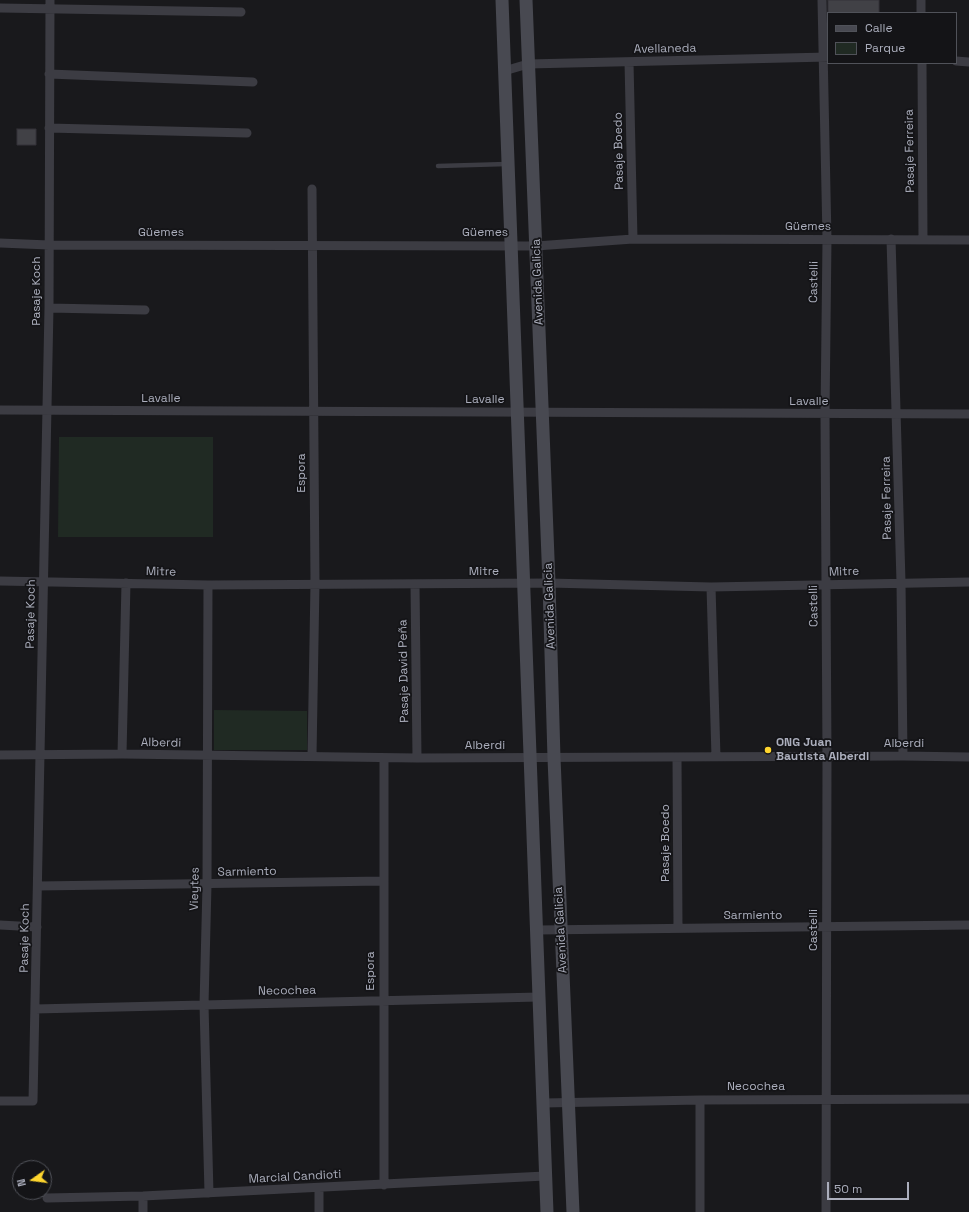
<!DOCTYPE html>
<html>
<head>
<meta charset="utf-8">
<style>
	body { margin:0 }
	#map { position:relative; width:969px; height:1212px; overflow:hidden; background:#19191c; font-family:"Space Grotesk",sans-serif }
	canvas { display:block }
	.legend { position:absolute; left:827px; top:12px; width:130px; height:52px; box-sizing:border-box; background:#141417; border:1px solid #505259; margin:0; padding:5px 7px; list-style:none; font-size:12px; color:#abaebc }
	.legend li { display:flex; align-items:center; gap:8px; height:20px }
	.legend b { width:20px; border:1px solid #505259 }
	.north { position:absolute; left:12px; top:1160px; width:40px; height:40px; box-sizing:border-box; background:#141417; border:1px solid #505259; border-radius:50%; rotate:256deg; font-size:11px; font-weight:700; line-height:16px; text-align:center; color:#abaebc }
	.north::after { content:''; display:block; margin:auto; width:14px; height:18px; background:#fed52e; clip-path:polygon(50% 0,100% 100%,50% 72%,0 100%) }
	.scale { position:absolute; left:827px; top:1182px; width:82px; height:18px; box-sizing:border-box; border:2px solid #abaebc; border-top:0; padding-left:5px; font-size:12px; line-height:14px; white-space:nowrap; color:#abaebc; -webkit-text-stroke:3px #141417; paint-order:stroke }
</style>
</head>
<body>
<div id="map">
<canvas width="969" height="1212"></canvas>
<ul class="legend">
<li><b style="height:5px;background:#484951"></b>Calle</li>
<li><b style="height:11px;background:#202a23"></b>Parque</li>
</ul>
<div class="north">N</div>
<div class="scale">50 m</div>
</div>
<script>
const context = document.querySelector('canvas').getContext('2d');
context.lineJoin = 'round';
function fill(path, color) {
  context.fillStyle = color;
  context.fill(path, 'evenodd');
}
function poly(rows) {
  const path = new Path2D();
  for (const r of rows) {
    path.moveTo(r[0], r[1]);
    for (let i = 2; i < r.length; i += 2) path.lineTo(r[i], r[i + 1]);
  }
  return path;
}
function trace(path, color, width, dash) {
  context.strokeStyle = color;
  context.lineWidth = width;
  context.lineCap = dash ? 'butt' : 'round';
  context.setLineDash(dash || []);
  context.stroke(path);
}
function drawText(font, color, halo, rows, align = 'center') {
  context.font = font + ' "Space Grotesk",sans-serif';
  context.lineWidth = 3.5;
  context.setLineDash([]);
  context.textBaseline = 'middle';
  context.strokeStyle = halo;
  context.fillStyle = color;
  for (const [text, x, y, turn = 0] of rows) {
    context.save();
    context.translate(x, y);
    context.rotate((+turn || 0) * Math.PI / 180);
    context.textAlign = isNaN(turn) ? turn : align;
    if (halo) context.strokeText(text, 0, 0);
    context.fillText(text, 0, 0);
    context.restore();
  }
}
fill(poly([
	[59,437,213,437,213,537,58,537],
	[214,710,307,711,307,750,214,750]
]), '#202a23');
const building = poly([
	[828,0,879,0,879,13,828,13,828,0],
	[17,129,36,129,36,145,17,145,17,129]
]);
fill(building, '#414146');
trace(building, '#343338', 1);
trace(poly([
	[438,166,507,164]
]), '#3c3c43', 4.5);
trace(poly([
	[822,0,827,239,825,414,827,757,826,1212],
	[921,0,921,13],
	[0,8,241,12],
	[956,61,969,62],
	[629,62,633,239],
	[922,63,923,240],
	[504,71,528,64,828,57],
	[49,74,253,82],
	[49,128,247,133],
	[312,189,315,583,312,756],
	[891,239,901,582,903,756],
	[0,243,49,245,536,246,633,239,969,240],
	[49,308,145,310],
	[0,410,969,414],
	[0,581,208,585,549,583,711,587,969,582],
	[415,584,417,758],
	[208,585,207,885,204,1005,209,1193],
	[711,587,716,757],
	[122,754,126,583],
	[0,755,122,754,417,758,903,756,969,757],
	[677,757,678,928],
	[38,886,384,881],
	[0,925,37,927],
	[537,930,969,925],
	[35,1009,539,997],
	[0,1101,33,1101,49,308,50,0],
	[544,1103,700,1100,969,1099],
	[384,1185,384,758],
	[319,1188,319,1212],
	[143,1196,143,1212],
	[47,1198,143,1196,545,1176],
	[700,1212,700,1100]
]), '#3c3c43', 9);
trace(poly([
	[502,0,547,1212],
	[526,0,549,583,554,758,573,1212]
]), '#484951', 13);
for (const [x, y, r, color] of [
	[768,750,4,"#fed52e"]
]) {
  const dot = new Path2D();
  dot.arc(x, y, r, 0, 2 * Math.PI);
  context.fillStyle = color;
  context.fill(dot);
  trace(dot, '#141417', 1.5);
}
drawText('12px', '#abaebc', '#141417', [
	["Avellaneda",665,49,-1],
	["Pasaje Boedo",619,151,-91],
	["Pasaje Ferreira",910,151,-91],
	["Güemes",808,227],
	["Güemes",161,233],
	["Güemes",485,233],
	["Avenida Galicia",538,282,-92],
	["Castelli",814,282,-89],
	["Pasaje Koch",37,291,-90],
	["Lavalle",161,399],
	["Lavalle",485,400],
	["Lavalle",809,402],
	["Espora",302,473,-90],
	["Pasaje Ferreira",887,498,-91],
	["Mitre",161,572,1],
	["Mitre",484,572],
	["Mitre",844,572,-2],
	["Avenida Galicia",550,606,-92],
	["Castelli",814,606,-91],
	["Pasaje Koch",31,614,-89],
	["Pasaje David Peña",404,671,-91],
	["Alberdi",161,743,1],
	["Alberdi",904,744],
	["Alberdi",485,746],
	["Pasaje Boedo",666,843,-90],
	["Sarmiento",247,872,-1],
	["Vieytes",195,889,-89],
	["Sarmiento",753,916],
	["Avenida Galicia",561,930,-93],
	["Castelli",814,930,-90],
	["Pasaje Koch",25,938,-89],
	["Espora",371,971,-90],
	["Necochea",287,991,-1],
	["Necochea",756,1087],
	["Marcial Candioti",295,1177,-3]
]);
drawText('bold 12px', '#abaebc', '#141417', [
	["ONG Juan",776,743],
	["Bautista Alberdi",776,757]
], 'left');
</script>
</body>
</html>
